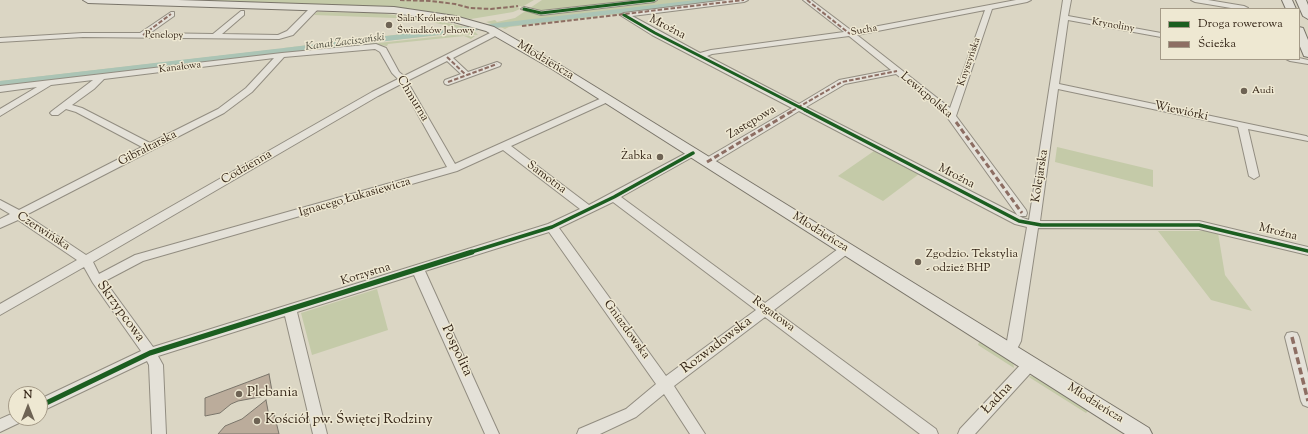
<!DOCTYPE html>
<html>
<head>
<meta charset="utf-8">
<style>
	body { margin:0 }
	#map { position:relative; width:1308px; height:434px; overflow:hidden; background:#dbd6c4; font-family:"Sorts Mill Goudy",serif }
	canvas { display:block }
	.legend { position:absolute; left:1160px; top:8px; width:140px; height:52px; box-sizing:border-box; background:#eee8d2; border:1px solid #a49a87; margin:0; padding:5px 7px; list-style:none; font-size:12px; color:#342517 }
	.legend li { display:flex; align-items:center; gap:8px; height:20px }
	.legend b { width:20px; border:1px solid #a49a87 }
	.north { position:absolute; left:8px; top:386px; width:40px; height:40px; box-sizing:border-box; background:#eee8d2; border:1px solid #a49a87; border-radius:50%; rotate:0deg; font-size:11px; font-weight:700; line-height:16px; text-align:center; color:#342517 }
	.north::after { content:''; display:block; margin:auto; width:14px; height:18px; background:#6e6354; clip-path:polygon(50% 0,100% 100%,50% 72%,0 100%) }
</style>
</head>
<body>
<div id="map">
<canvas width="1308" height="434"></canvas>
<ul class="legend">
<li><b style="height:5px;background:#1b5e20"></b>Droga rowerowa</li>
<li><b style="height:5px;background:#8d6e63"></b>Ścieżka</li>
</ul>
<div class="north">N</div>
</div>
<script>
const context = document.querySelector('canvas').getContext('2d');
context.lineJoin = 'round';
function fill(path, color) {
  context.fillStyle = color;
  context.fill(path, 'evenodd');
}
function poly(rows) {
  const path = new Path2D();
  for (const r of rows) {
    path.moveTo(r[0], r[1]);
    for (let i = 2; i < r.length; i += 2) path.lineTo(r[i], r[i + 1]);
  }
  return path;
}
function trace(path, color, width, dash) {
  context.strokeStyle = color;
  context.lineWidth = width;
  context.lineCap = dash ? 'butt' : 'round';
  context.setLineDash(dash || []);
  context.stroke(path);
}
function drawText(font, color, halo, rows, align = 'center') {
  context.font = font + ' "Sorts Mill Goudy",serif';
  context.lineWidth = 3;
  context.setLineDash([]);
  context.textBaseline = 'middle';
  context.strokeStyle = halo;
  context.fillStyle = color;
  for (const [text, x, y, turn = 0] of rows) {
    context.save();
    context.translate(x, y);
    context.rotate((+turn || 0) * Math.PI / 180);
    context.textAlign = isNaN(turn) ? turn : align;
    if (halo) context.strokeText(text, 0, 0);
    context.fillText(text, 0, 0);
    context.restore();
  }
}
fill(poly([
	[141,0,534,0,522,7,520,6,518,7,520,9,513,12,471,19,415,10],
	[542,0,709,0,494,25,486,22,495,20,497,22,515,18],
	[629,10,631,13,598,16,598,17,509,27,505,29,496,25],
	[317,12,377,13,431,19,465,27,474,31,478,35,452,34,357,44,357,39,458,28,427,21,394,18,314,15],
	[452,35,475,36,471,39,464,36,388,44,387,46,369,44],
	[347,40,347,45,345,46,283,52,284,48],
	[278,49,277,53,262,56,0,87,0,81],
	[1057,147,1153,170,1153,187,1055,162],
	[874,151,919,174,883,201,838,176],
	[1158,231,1208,231,1218,233,1225,275,1252,311,1211,300],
	[377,289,388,330,312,355,301,313],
	[980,340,1013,361,1014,368,978,345],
	[1030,376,1038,377,1088,409,1088,411,1086,413,1032,379,1029,377]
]), '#c4caa8');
fill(poly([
	[696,0,718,0,714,2,0,87,0,81,696,0]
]), '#abc4b5');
const building = poly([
	[269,374,272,391,265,393,265,396,238,401,231,404,220,413,205,416,205,398,269,374],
	[266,400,269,416,274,413,279,434,218,434,225,426,242,419,266,400]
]);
fill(building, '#bbac9b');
trace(building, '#7a756a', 1);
const pedestrian = poly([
	[640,0,657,0,654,2,541,15,521,9,524,7,541,11,640,0]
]);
const minor = poly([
	[727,0,748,0,744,2,632,16,700,53,711,50,844,32,803,0,811,0,852,31,1016,0,1031,0,1027,2,992,9,956,116,1026,210,1027,213,1026,216,1018,216,942,110,896,74,845,84,806,107,1023,218,1029,220,1063,0,1071,0,1068,16,1161,33,1161,37,1068,20,1059,84,1306,136,1308,137,1308,141,1248,129,1259,176,1254,179,1249,176,1238,127,1058,89,1040,221,1199,221,1308,247,1308,255,1199,229,1038,228,1021,341,1014,355,1009,356,1004,355,1002,351,1007,341,1027,227,1015,224,799,111,711,164,703,164,702,162,703,160,792,108,652,35,620,15,624,13,727,0],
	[985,10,950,108,857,35,985,10],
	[849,36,891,70,839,80,799,104,707,56,712,54,849,36],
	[1191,0,1208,0,1244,6,1248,8,1237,9,1195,2,1191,0],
	[313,5,319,5,320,7,293,35,279,39,83,37,0,42,0,38,83,33,140,33,171,12,174,12,174,16,150,33,213,34,241,11,244,11,244,15,222,34,278,35,287,31,313,5],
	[494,31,497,31,501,33,453,58,468,72,497,62,501,64,500,66,448,85,445,84,444,82,445,80,461,74,447,61,407,81,455,164,604,97,610,97,611,99,610,101,511,146,589,205,690,151,696,151,698,153,696,155,621,197,765,303,842,246,850,246,852,249,850,252,774,310,936,429,938,434,920,434,765,317,674,386,705,434,690,434,664,394,636,417,600,434,577,434,579,429,626,409,656,384,549,232,425,271,499,434,485,434,414,275,297,312,327,434,313,434,285,316,158,356,163,365,166,434,152,434,149,365,147,361,40,412,40,399,141,351,93,283,84,267,0,315,0,304,77,260,18,220,0,228,0,219,10,214,0,208,0,200,19,210,142,147,76,112,66,109,58,115,52,115,50,113,52,111,93,80,51,85,0,116,0,109,37,87,0,92,0,86,282,53,376,44,386,48,399,72,404,76,494,31],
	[375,49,380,52,392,73,398,79,372,92,86,255,26,215,224,113,252,92,284,57,375,49],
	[274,58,246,88,218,109,150,143,82,108,72,105,94,89,104,79,274,58],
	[401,84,447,167,135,255,99,274,93,262,378,96,401,84],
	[503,150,580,209,548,224,153,347,105,281,143,261,457,171,503,150],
	[613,202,756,310,666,376,559,228,613,202],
	[1299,58,1308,60,1308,64,1290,61,1286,59,1299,58],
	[1292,332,1297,333,1299,337,1308,373,1308,407,1303,405,1301,401,1285,337,1287,333,1292,332],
	[1030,358,1035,360,1037,364,1035,368,975,434,958,434,960,429,1025,360,1030,358],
	[16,412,16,418,23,418,21,422,0,432,0,419,16,412]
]);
const secondary = poly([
	[83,0,178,0,394,7,455,16,494,27,560,65,1149,428,1152,434,1125,434,552,69,486,31,454,22,394,13,88,3,83,0],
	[1282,0,1292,0,1296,9,1286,9,1282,0],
	[1296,0,1306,0,1308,5,1308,19,1303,16,1296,0],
	[1299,27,1303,28,1308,40,1308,57,1304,56,1299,44,1299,27]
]);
trace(pedestrian, '#928d81', 2);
trace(minor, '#928d81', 2);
trace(secondary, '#7a756a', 2);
fill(pedestrian, '#e4e1d8');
fill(minor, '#e4e1d8');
fill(secondary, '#e4e1d8');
trace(poly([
	[400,0,430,1,455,4,470,8,491,9,518,6],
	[807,0,850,34],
	[522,26,744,0],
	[143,35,171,14],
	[447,57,466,75],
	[448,82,497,64],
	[792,111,842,82,897,71]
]), '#8d6e63', 2, [4.5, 2]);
trace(poly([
	[956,122,1022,213],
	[707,162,794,110]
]), '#8d6e63', 3, [5.5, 3]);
trace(poly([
	[1292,337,1308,401]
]), '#8d6e63', 3.5, [7, 3.5]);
trace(poly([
	[524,9,541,13,654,0],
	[624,15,655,33,807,111]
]), '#1b5e20', 3);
trace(poly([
	[805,110,1019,221,1041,225,1199,225,1308,251],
	[468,253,552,227,614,197,693,153]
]), '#1b5e20', 3.5);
trace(poly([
	[40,406,150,353,472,252]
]), '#1b5e20', 5);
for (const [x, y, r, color] of [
	[389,25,4,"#6e6354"],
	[1244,91,4,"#6e6354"],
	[660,157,4,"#6e6354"],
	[918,262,4,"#6e6354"],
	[239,394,4,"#6e6354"],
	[257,421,4,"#6e6354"]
]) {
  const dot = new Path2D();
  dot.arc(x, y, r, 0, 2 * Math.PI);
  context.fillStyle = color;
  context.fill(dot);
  trace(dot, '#eee8d2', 1.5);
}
drawText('10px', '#342517', '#eee8d2', [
	["Sala Królestwa",397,19],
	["Świadków Jehowy",397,31],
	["Audi",1252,91]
], 'left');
drawText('10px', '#342517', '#eee8d2', [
	["Krynoliny",1113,26,10],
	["Sucha",864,31,-10],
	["Penelopy",164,36,1],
	["Knyszyńska",970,62,-71],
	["Kanałowa",180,68,-7]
]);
drawText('italic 11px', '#4c4b3d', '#eee8d2', [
	["Kanał Zaciszański",345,43,-7]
]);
drawText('12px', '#342517', '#eee8d2', [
	["Mroźna",667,28,27],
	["Młodzieńcza",545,61,31],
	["Lewicpolska",926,96,40],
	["Chmurna",412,99,59],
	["Wiewiórki",1181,112,12],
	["Zastępowa",752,123,-31],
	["Gibraltarska",148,149,-27],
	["Codzienna",247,168,-30],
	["Kolejarska",1041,176,-81],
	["Mroźna",956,177,27],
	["Samotna",546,178,37],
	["Ignacego Łukasiewicza",355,198,-16],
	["Czerwińska",43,232,33],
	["Młodzieńcza",820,233,32],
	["Mroźna",1278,233,14],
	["Korzystna",366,275,-17],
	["Regatowa",773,315,37],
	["Gniazdowska",626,330,54],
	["Młodzieńcza",1095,404,32]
]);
drawText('12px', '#342517', '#eee8d2', [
	["Żabka",652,157],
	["Zgodzio. Tekstylia",926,255,"left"],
	["- odzież BHP",926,269,"left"]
], 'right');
drawText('14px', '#342517', '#eee8d2', [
	["Skrzypcowa",120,312,54],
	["Rozwadowska",717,346,-37],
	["Pospolita",456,351,65],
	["Ładna",998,399,-47]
]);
drawText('14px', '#342517', '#eee8d2', [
	["Plebania",247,394],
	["Kościół pw. Świętej Rodziny",265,421]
], 'left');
</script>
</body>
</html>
